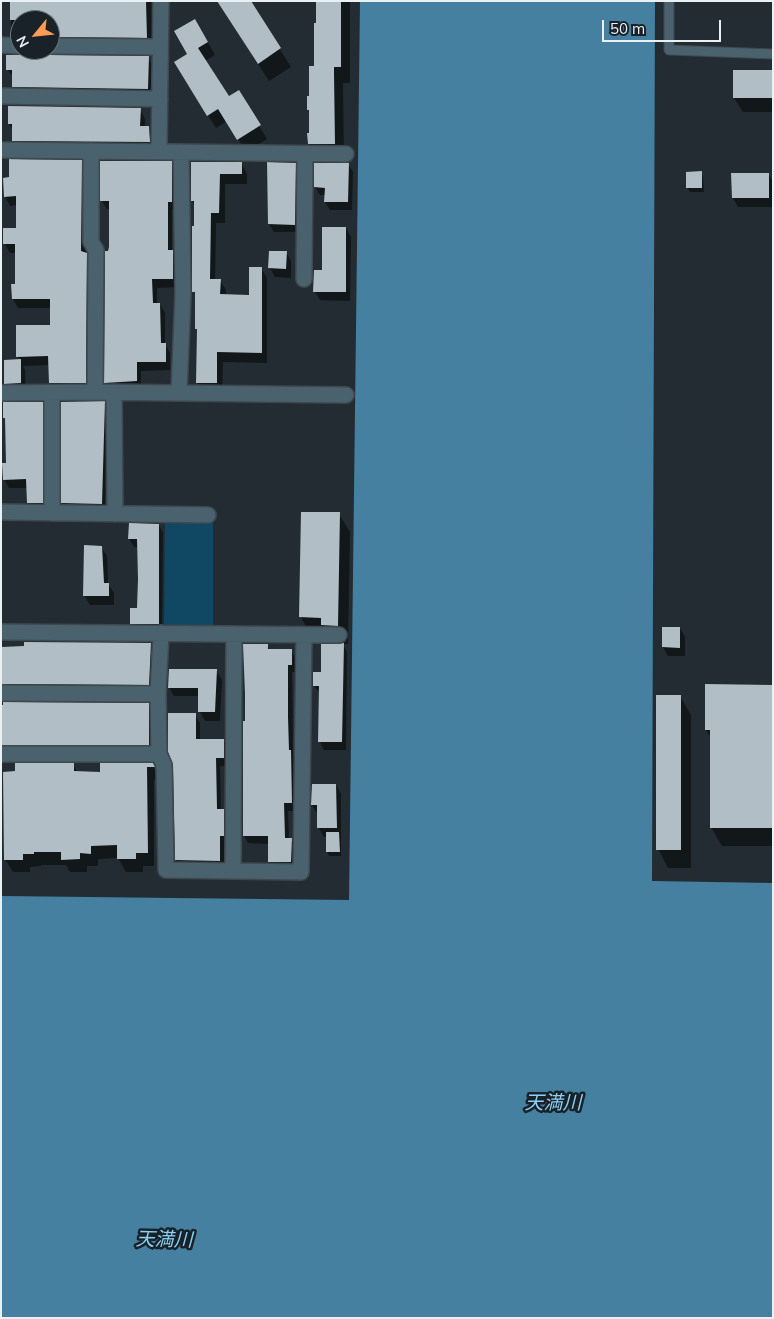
<!DOCTYPE html>
<html>
<head>
<meta charset="utf-8">
<style>
	body { margin:0 }
	#map { position:relative; width:774px; height:1319px; overflow:hidden; background:#222c32; font-family:Mulish,sans-serif }
	canvas { display:block }
	.frame { position:absolute; inset:0; border:2px solid #eaf1f5; pointer-events:none }
	.north { position:absolute; left:10px; top:10px; width:50px; height:50px; box-sizing:border-box; background:#182228; border:1px solid #6c757a; border-radius:50%; rotate:242deg; font-size:14px; font-weight:700; line-height:20px; text-align:center; color:#eaf1f5 }
	.north::after { content:''; display:block; margin:auto; width:18px; height:22px; background:#fd9c56; clip-path:polygon(50% 0,100% 100%,50% 72%,0 100%) }
	.scale { position:absolute; left:602px; top:20px; width:119px; height:22px; box-sizing:border-box; border:2px solid #eaf1f5; border-top:0; padding-left:6px; font-size:15px; line-height:18px; white-space:nowrap; color:#eaf1f5; -webkit-text-stroke:4px #182228; paint-order:stroke }
</style>
</head>
<body>
<div id="map">
<canvas width="774" height="1319"></canvas>
<div class="frame"></div>
<div class="north">N</div>
<div class="scale">50 m</div>
</div>
<script>
const context = document.querySelector('canvas').getContext('2d');
context.lineJoin = 'round';
function fill(path, color) {
  context.fillStyle = color;
  context.fill(path, 'evenodd');
}
function poly(rows) {
  const path = new Path2D();
  for (const r of rows) {
    path.moveTo(r[0], r[1]);
    for (let i = 2; i < r.length; i += 2) path.lineTo(r[i], r[i + 1]);
  }
  return path;
}
function trace(path, color, width, dash) {
  context.strokeStyle = color;
  context.lineWidth = width;
  context.lineCap = dash ? 'butt' : 'round';
  context.setLineDash(dash || []);
  context.stroke(path);
}
function drawText(font, color, halo, rows, align = 'center') {
  context.font = font + ' Mulish,"Noto Sans JP",sans-serif';
  context.lineWidth = 5;
  context.setLineDash([]);
  context.textBaseline = 'middle';
  context.strokeStyle = halo;
  context.fillStyle = color;
  for (const [text, x, y, turn = 0] of rows) {
    context.save();
    context.translate(x, y);
    context.rotate((+turn || 0) * Math.PI / 180);
    context.textAlign = isNaN(turn) ? turn : align;
    if (halo) context.strokeText(text, 0, 0);
    context.fillText(text, 0, 0);
    context.restore();
  }
}
fill(poly([
	[165,519,213,520,213,629,164,628]
]), '#104863');
fill(poly([
	[360,1,655,1,652,881,773,883,773,1318,1,1318,1,896,349,900]
]), '#4580a0');
fill(poly([
	[11,1,151,1,152,47,50,47,50,20,20,20,20,46,17,45,11,36],
	[217,1,249,1,291,67,269,81],
	[316,1,350,1,350,83,343,83,344,161,319,161,309,144,310,112,308,109,316,60],
	[195,20,215,55,205,61,228,98,239,92,267,139,246,152,227,121,216,128,183,75],
	[30,50,49,50,46,55,50,57,148,58,153,67,152,98,19,96,14,86,14,79,8,70],
	[773,71,773,112,743,112,734,98],
	[140,109,145,119,145,127,149,127,154,137,154,151,19,150,13,140,13,130,9,124],
	[81,162,86,171,86,254,91,263,90,392,55,392,50,383,49,365,23,366,25,370,26,392,11,393,6,383,20,360,17,356,51,326,51,308,18,308,13,299,17,286,16,253,10,253,5,244,17,229,17,205,10,206,5,196],
	[171,163,176,171,177,210,172,210,172,251,177,260,178,287,157,288,157,304,160,304,165,313,165,344,170,353,170,370,141,371,141,389,111,391,106,382,110,209,107,209,102,201],
	[192,163,241,163,247,174,247,184,225,184,225,223,216,223,215,280,220,280,226,290,226,295,250,296,261,268,267,278,267,363,223,362,222,393,203,393,197,382,197,297,194,292,196,206,192,201],
	[295,164,299,172,299,232,274,232,269,224],
	[348,164,353,172,352,210,330,210,325,202,326,195,320,195,315,187],
	[701,173,703,177,704,192,690,192,687,187],
	[768,174,773,182,773,207,738,207,733,198,733,175],
	[346,228,351,237,350,301,320,300,315,292],
	[270,252,286,252,291,261,291,278,275,277,270,268],
	[42,403,47,412,47,511,33,511,28,503,28,488,9,488,4,479,7,464,6,421,5,417],
	[104,403,107,409,105,510,66,509,63,503],
	[339,514,350,532,348,644,343,644,347,652,346,750,324,750,320,742,320,693,314,686,322,674,333,645,328,636,311,636,301,617],
	[159,525,163,533,162,632,136,631,131,623,138,610,138,547,134,547,129,539],
	[101,547,107,556,108,584,114,593,114,605,90,605,84,595],
	[680,628,685,637,685,656,668,656,663,647],
	[150,644,153,648,151,688,6,688,4,683],
	[267,645,270,650,291,650,295,658,296,672,292,672,293,754,295,759,296,811,288,811,289,839,291,839,295,847,294,870,273,870,269,862,269,844,248,843,244,835,246,722],
	[216,671,222,680,220,721,205,721,200,712,199,696,174,696,169,687],
	[773,686,773,846,722,846,711,827,711,738,706,730],
	[680,696,691,715,691,868,668,868,658,849],
	[148,705,156,717,156,757,9,757,1,744],
	[195,715,200,723,200,740,223,740,228,748,228,766,220,766,221,810,223,810,228,819,228,844,225,844,225,869,181,868,176,860],
	[73,765,78,773,101,773,152,765,161,780,154,780,154,866,143,866,143,872,126,872,118,858,98,859,98,866,87,866,87,872,70,872,66,865,41,865,41,866,30,867,30,872,13,872,5,859],
	[336,785,341,794,341,856,329,856,327,851,327,837,324,837,318,827,318,815,312,805]
]), '#0007');
fill(poly([
	[10,1,146,1,147,38,50,37,50,20,10,20],
	[217,1,251,1,281,48,258,64],
	[316,1,341,1,341,67,334,67,334,74,335,144,308,144,307,133,309,133,309,110,307,110,307,96,309,96,309,66,314,66,314,23,316,23],
	[195,19,208,42,198,48,229,96,239,90,261,125,237,140,218,109,207,116,174,62,187,54,174,31],
	[28,51,43,51,50,55,149,56,148,89,12,87,12,70,6,70,6,55,20,55],
	[733,70,773,70,773,98,733,98],
	[8,106,141,108,140,126,149,126,150,142,12,141,12,124,8,124],
	[9,159,82,160,81,251,87,253,86,383,49,383,48,356,16,357,16,325,50,325,50,299,12,299,11,284,15,284,15,244,3,244,3,228,16,228,16,196,4,197,3,178,9,177],
	[100,161,172,161,172,202,168,202,168,250,173,250,173,279,152,279,153,303,160,303,161,343,166,343,166,362,137,362,137,381,104,383,105,251,108,251,109,247,109,201,100,201],
	[191,162,242,162,242,174,220,174,219,213,211,213,210,279,221,279,220,294,249,295,249,267,262,267,262,353,217,352,217,383,196,383,197,329,195,329,195,292,192,292,192,226,194,226,194,201,191,201],
	[267,162,296,163,295,225,268,224],
	[314,163,349,163,348,202,324,202,325,188,314,187],
	[702,171,702,188,686,188,686,172],
	[731,173,769,173,769,198,732,198],
	[322,227,346,227,346,292,313,292,314,270,322,270],
	[269,251,287,251,286,269,268,268],
	[21,359,21,383,4,384,4,360],
	[105,401,102,504,61,503,61,402],
	[3,402,43,402,43,503,27,503,26,479,3,480,2,463,6,463,5,418,3,418],
	[301,512,340,512,338,626,321,625,321,618,299,617],
	[129,523,159,524,159,624,130,624,130,608,137,608,138,579,137,539,128,539],
	[84,545,102,546,104,583,109,583,109,596,83,596],
	[662,627,680,627,680,648,662,647],
	[24,642,151,643,149,685,2,684,2,647,24,646],
	[344,643,342,742,318,742,319,686,313,686,313,672,321,672,321,644],
	[243,644,268,644,268,649,292,649,292,665,288,665,288,717,289,750,291,750,292,803,284,803,285,838,292,838,291,862,268,862,268,836,243,836,243,721,245,721,245,694],
	[169,669,217,669,215,712,198,712,198,688,168,688],
	[705,684,773,685,773,828,710,828,710,730,705,730],
	[656,695,681,695,681,850,656,850],
	[3,702,149,703,149,745,1,745,1,705,3,705],
	[168,713,196,713,196,739,224,739,224,758,216,758,217,809,224,809,224,836,220,836,220,861,175,860,173,765,168,752],
	[15,763,74,763,74,771,100,772,100,763,153,763,155,767,147,767,148,853,136,853,136,859,117,859,117,845,91,846,91,854,80,853,80,859,61,860,61,852,34,852,34,854,23,854,23,860,4,860,3,772,15,771],
	[312,784,336,784,337,828,317,828,317,805,311,805],
	[326,832,339,832,340,852,326,852]
]), '#b1bec6');
const lane = poly([
	[669,1,669,50,773,54]
]);
const street = poly([
	[1,45,20,46],
	[50,46,160,47],
	[1,96,160,99],
	[1,150,346,154],
	[91,151,91,242,96,250,95,392],
	[159,152,161,1],
	[304,279,305,154],
	[114,392,115,514],
	[179,392,183,294,181,152],
	[1,393,95,392,346,395],
	[1,512,208,515],
	[52,513,52,393],
	[1,632,339,635],
	[1,693,158,694],
	[1,754,159,754,158,694,161,633],
	[159,754,164,765,166,870,301,872,304,635],
	[233,871,234,634]
]);
trace(lane, '#3e484d', 11);
trace(street, '#3e484d', 18);
trace(lane, '#4a616e', 9);
trace(street, '#4a616e', 15);
drawText('italic 19px', '#8bcff5', '#182228', [
	["天満川",553,1103],
	["天満川",164,1240,1]
]);
</script>
</body>
</html>
